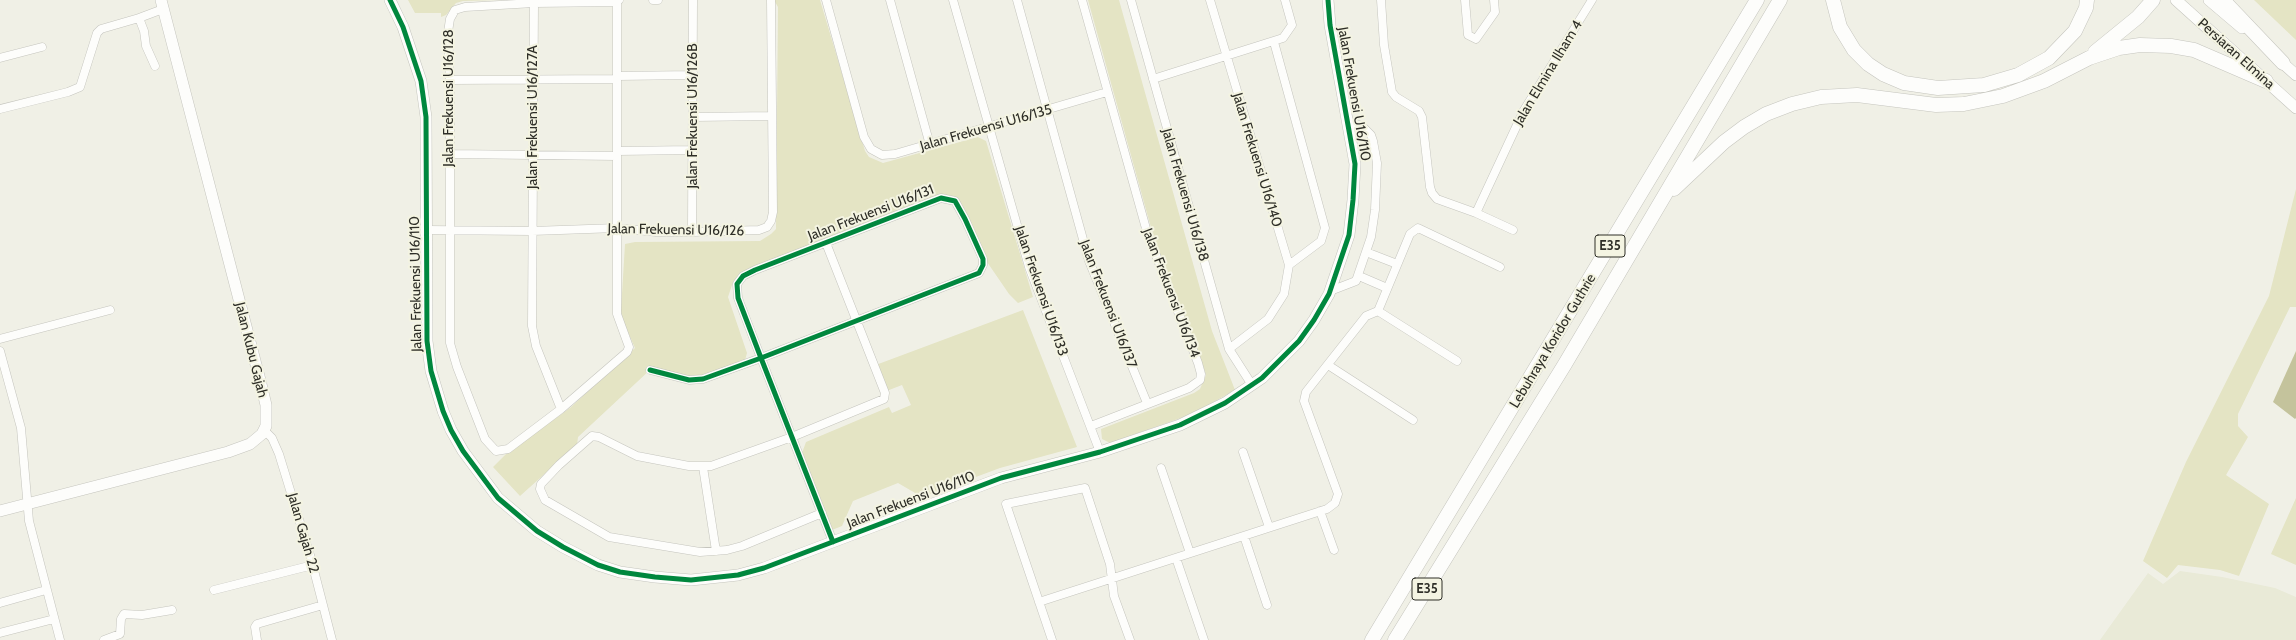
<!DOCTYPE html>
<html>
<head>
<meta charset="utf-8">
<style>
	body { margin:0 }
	canvas { display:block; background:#f0f0e6 }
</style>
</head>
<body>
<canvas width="2296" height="640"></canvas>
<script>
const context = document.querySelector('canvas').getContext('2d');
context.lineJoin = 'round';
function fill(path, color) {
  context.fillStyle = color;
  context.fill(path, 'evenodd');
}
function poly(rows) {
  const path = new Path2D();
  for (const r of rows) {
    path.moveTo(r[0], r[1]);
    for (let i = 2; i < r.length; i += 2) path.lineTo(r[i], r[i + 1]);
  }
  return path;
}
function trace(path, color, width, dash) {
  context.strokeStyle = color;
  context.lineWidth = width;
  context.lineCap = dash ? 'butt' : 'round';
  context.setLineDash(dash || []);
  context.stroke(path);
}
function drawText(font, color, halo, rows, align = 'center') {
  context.font = font + ' Cabin,sans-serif';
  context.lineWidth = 4;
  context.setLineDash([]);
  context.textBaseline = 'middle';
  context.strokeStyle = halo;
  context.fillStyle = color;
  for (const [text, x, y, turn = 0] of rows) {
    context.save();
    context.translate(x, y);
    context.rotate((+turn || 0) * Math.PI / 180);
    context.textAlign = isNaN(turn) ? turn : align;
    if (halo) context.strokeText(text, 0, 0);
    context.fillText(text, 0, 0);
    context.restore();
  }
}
fill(poly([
	[2180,571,2222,577,2275,588,2296,597,2296,640,2100,640,2148,573,2163,584]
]), '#e9ead7');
fill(poly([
	[408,0,497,0,463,1,456,3,446,15,441,17,441,13,415,13],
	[774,0,820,0,865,151,869,157,883,163,978,137,986,141,1033,297,1018,303,1009,294,985,259,962,207,943,198,740,276,733,282,728,297,747,353,744,364,704,380,651,369,578,437,577,445,520,496,493,467,508,452,570,408,635,348,622,319,621,311,625,244,635,242,760,241,771,234,776,229,778,7],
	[1088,0,1119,0,1212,331,1235,390,1192,414,1110,443,1102,439,1101,429,1194,393,1200,389,1206,375,1192,334,1155,242],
	[2254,0,2296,0,2296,40],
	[2296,189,2296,307,2290,307,2238,414,2238,426,2248,437,2226,475,2269,504,2239,576,2220,570,2178,565,2167,578,2143,561,2186,462,2269,296],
	[1023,310,1077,447,1000,468,922,497,898,483,853,501,842,526,832,530,802,453,806,442,889,407,892,413,911,405,902,385,884,392,873,366],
	[2296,498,2296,565,2271,554]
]), '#e4e4c4');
fill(poly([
	[2296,351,2296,418,2295,419,2273,402]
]), '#c4c39c');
const street = poly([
	[653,0,658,0],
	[826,0,864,137,871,149,882,155,895,154,1107,92],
	[890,0,930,145],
	[953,0,1029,267,1100,452],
	[1017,0,1089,261,1147,403],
	[1082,0,1147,232,1198,363,1201,374,1200,380,1189,388,1091,426],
	[1131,0,1229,349,1252,385],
	[1210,0,1289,265],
	[1381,0,1384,45,1392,92,1396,97,1419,111,1422,117,1430,187,1432,193,1437,199,1476,213,1513,230],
	[1465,0,1468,35,1476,39,1495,12,1494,0],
	[534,3,532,326,536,346,561,409,508,449,496,451,485,439,457,367,450,343,450,80,448,32,450,19,455,10,465,7,534,3,617,2],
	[0,58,42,47],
	[155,66,146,46,144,31,139,18,163,9],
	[617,76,694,75],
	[1153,79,1283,38,1292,25,1285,0],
	[450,80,617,79],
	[0,109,68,92,80,87,97,33,101,29,139,18],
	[693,117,772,116],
	[617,151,693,150],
	[450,154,617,156],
	[1476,213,1524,110,1592,0],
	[427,230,532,231,617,228,656,232,692,232,759,230,767,227,771,221,773,212,771,0],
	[692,232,693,0],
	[1366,252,1397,264],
	[1359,276,1387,288],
	[1330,291,1356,281,1371,237,1375,210,1377,163,1373,141,1371,135,1362,126,1347,121],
	[1378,311,1457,361],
	[0,339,110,310],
	[1229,349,1268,319,1284,294,1289,265,1321,241,1325,228,1274,42],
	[0,351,21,428,29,521,60,640],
	[1328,365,1413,420],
	[650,370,689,380,703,379,761,358,979,273,983,265,983,259,965,219,955,201,941,198,755,270,743,276,737,284,738,298,761,358,833,542],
	[561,409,627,352,629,347,617,314,617,2,619,0],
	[264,430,272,438,279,454,310,555,332,640],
	[1243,452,1269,527],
	[703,467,716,551],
	[1161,468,1190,553],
	[1320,511,1334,550],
	[822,513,742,546,727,550,700,552,609,537,545,500,540,489,541,484,559,465,592,436,599,437,637,456,689,466,711,466,792,437,884,399,885,393,826,243],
	[1244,536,1267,605],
	[1176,558,1204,640],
	[214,590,313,565],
	[1039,602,1327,509,1335,503,1338,494,1304,401,1306,392,1366,316,1378,311,1410,234,1418,228,1500,267],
	[0,603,46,590],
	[0,633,54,619],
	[104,640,120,634,121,619,124,614,142,615,172,610],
	[257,640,255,627,257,624,323,605],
	[1052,640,1006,504,1085,488,1110,564,1114,596,1130,640]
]);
const secondary = poly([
	[390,0,403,27,421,81,426,117,427,341,431,371,443,411,451,430,463,451,498,498,537,531,563,547,598,565,620,572,655,577,691,580,738,575,764,568,1001,478,1100,452,1180,425,1225,403,1262,378,1299,341,1314,320,1329,294,1349,235,1353,200,1355,164,1330,25,1328,0],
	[2176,0,2296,108],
	[2209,0,2242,28],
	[2277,58,2296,75],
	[0,511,228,452,250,444,262,434,266,426,266,405,260,380,161,0]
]);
const highway = poly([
	[1833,0,1840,27,1854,50,1868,64,1883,74,1904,83,1938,88,1984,85,2018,75,2049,58,2075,31,2086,8,2087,0],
	[2223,0,2283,63],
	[2095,52,2138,17,2153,0],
	[1674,189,1724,142,1744,127,1766,114,1792,104,1821,97,1857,95,1936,105,1964,104,2003,96,2044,81,2089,58,2119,48,2140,45,2171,46,2194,50,2266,81],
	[1372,640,1757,0],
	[1395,640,1565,364,1780,0]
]);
trace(street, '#c5c5be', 9);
trace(secondary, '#c5c5be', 12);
trace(highway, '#c5c5be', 15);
trace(street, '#fdfdfb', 8);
trace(secondary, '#fdfdfb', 11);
trace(highway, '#fdfdfb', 14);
trace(poly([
	[390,0,403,27,421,81,426,117,427,341,431,371,443,411,451,430,463,451,498,498,537,531,563,547,598,565,620,572,655,577,691,580,738,575,764,568,1001,478,1100,452,1180,425,1225,403,1262,378,1299,341,1314,320,1329,294,1349,235,1353,200,1355,164,1330,25,1328,0],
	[650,370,689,380,703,379,761,358,979,273,983,265,983,259,965,219,955,201,941,198,755,270,743,276,737,284,738,298,761,358,833,542]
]), '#00873e', 5);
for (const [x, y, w] of [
	[1610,246,30],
	[1427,589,30]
]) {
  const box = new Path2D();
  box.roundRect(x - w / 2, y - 11, w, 22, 3);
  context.fillStyle = '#f4f4e2';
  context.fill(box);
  trace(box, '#2e2e27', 1);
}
drawText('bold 13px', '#2e2e27', null, [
	["E35",1610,246],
	["E35",1427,589]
]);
drawText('14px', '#2e2e27', '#f4f4e2', [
	["Persiaran Elmina",2236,54,42],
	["Jalan Elmina Ilham 4",1548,73,-59],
	["Jalan Frekuensi U16/110",1354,94,80],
	["Jalan Frekuensi U16/128",449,98,-90],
	["Jalan Frekuensi U16/126B",693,116,-90],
	["Jalan Frekuensi U16/127A",533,117,-90],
	["Jalan Frekuensi U16/135",986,128,-16],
	["Jalan Frekuensi U16/140",1257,160,73],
	["Jalan Frekuensi U16/138",1185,195,74],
	["Jalan Frekuensi U16/131",871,213,-21],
	["Jalan Frekuensi U16/126",676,230,1],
	["Jalan Frekuensi U16/110",416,284,-91],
	["Jalan Frekuensi U16/133",1041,291,71],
	["Jalan Frekuensi U16/134",1171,293,69],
	["Jalan Frekuensi U16/137",1108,304,69],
	["Lebuhraya Koridor Guthrie",1553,341,-59],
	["Jalan Kubu Gajah",251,350,76],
	["Jalan Frekuensi U16/110",911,500,-21],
	["Jalan Gajah 22",303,533,74]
]);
</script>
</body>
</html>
